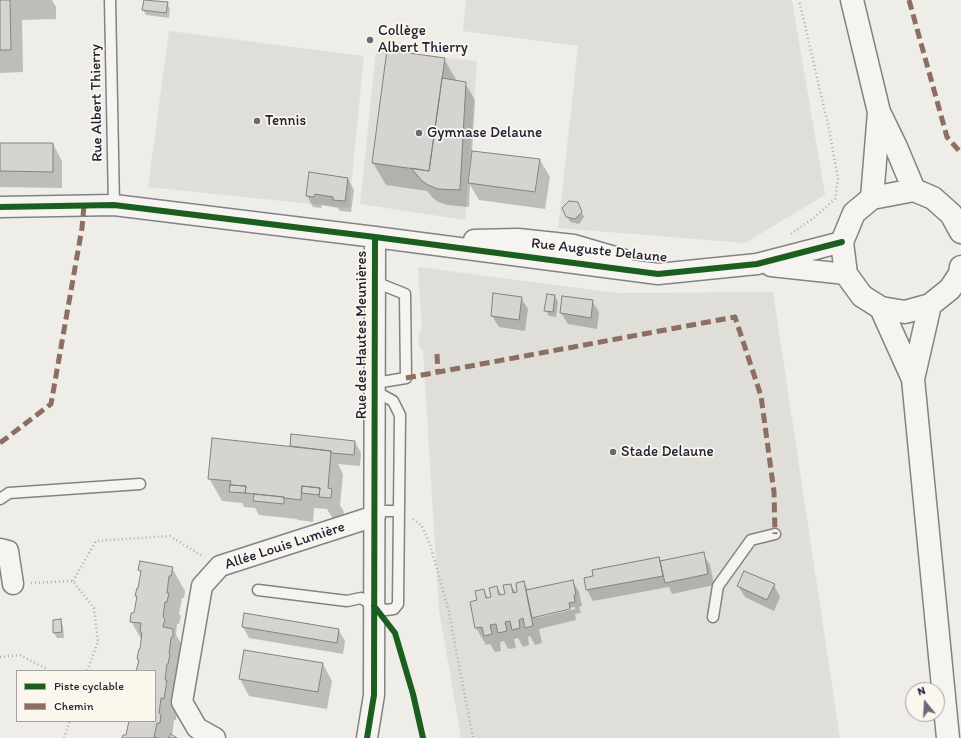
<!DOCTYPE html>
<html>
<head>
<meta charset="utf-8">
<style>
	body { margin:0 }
	#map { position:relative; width:961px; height:738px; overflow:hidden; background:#efede8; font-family:Itim,sans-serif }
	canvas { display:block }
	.legend { position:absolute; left:16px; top:670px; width:140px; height:52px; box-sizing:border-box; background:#fbf7ec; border:1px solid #a4a2a5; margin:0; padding:5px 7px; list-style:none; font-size:12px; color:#22223b }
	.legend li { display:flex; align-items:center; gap:8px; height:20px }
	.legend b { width:20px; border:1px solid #a4a2a5 }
	.north { position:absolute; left:905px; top:682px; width:40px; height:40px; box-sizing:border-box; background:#fbf7ec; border:1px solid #a4a2a5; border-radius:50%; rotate:342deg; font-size:11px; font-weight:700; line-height:16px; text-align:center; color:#22223b }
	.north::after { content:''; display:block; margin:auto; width:14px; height:18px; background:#6a6978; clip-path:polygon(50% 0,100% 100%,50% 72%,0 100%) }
</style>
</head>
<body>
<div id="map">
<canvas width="961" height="738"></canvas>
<ul class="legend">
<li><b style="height:5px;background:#1b5e20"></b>Piste cyclable</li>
<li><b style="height:5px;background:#8d6e63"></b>Chemin</li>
</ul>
<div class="north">N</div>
</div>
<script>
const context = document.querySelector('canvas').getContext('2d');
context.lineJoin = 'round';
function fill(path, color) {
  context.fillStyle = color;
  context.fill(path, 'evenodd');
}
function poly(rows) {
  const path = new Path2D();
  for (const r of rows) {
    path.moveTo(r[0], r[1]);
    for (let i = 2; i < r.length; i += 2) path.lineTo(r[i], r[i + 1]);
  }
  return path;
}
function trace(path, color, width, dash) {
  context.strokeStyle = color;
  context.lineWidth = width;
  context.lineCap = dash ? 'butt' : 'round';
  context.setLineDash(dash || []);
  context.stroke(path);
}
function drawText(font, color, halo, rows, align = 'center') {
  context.font = font + ' Itim,sans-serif';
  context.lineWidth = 3.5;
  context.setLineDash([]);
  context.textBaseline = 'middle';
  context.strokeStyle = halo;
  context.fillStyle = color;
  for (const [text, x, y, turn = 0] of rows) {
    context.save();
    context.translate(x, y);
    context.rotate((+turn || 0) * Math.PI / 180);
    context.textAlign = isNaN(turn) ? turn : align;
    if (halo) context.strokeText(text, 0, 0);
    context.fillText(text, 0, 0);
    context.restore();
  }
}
fill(poly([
	[466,0,792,0,825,195,745,243,558,228,578,46,463,31],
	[169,31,364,56,349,208,148,187],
	[376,51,477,61,465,220,360,204],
	[418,267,617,293,773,292,840,738,461,738,439,610,423,351,419,347,418,336,422,329]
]), '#e0ded9');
fill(poly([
	[0,0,52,0,56,7,56,19,22,20,23,72,0,73],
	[167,3,170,9,169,18,146,15,143,10],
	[388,51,444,59,457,81,465,83,475,100,472,152,540,160,550,177,545,209,479,200,470,185,469,207,448,205,438,202,433,198,427,191,386,185,373,163],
	[0,144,53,144,62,161,62,188,0,187],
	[348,179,354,190,351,212,340,211,338,208,322,205,321,208,313,207,307,196],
	[577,203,584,217,579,224,570,222,567,216],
	[555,296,558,302,556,317,549,316,546,311],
	[521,298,528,309,525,331,499,327,492,316],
	[592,301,599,312,597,329,568,324,561,313],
	[292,435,355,442,361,453,360,466,338,464,343,474,340,505,344,512,343,520,333,519,327,509,314,508,313,522,298,520,297,519,259,515,255,508,244,507,242,503,222,501,209,478,291,447],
	[703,554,710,565,714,585,672,594,669,587,593,601,587,590,585,579,659,558,661,562],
	[172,568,185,591,184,598,182,598,179,614,181,616,179,624,177,624,176,635,186,652,176,720,174,720,172,736,175,738,123,738,127,736,130,721,155,721,155,671,137,671,139,661,138,659,141,650,142,641,131,621,135,615,138,598,136,596,139,589,142,575,139,570],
	[573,581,579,592,582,606,579,607,581,613,575,614,576,620,539,629,542,643,535,645,530,636,528,637,529,645,523,647,518,638,514,639,516,648,508,649,504,641,500,642,501,651,495,652,490,644,486,645,476,628,471,602,478,601,483,590,488,598,492,598,497,587,502,596,506,595,511,585,516,593,518,593,524,582,528,590],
	[575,607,575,609,537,618,537,615],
	[774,585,780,597,774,611,745,597,738,586],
	[60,620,63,626,64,638,57,638,54,633],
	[243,627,338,629,345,641,343,654,249,638],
	[323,664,332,681,327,709,249,696,240,679]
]), '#0003');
const building = poly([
	[0,0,10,0,11,50,0,50,0,0],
	[144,0,168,2,166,13,142,10,144,0],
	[387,50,445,58,429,171,372,163,387,50],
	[442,78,466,82,460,190,438,189,428,185,422,181,411,168,429,171,442,78],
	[0,143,53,143,53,172,0,171,0,143],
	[472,151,540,159,535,192,468,183,472,151],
	[309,172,348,178,345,201,333,200,333,197,315,194,314,197,306,196,309,172],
	[569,201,578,202,582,212,575,219,566,217,562,208,569,201],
	[493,293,522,297,519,320,491,316,493,293],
	[547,294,555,295,553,312,544,311,547,294],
	[562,296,593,300,591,318,560,313,562,296],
	[291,434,355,441,354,455,331,453,331,451,290,446,291,434],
	[212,438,331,451,328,488,332,489,331,498,319,497,320,488,302,486,301,500,284,498,284,497,245,493,246,486,230,485,231,481,208,479,212,438],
	[230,485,246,486,245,493,229,492,230,485],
	[302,486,320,488,319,495,301,493,302,486],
	[254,494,284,497,284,504,253,501,254,494],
	[704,552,708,574,665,583,660,561,704,552],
	[659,557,663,576,586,590,584,578,593,576,592,570,659,557],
	[140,561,173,567,171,576,169,576,167,593,169,593,167,602,165,602,163,617,165,619,163,627,173,629,173,637,171,638,169,654,170,654,168,664,167,664,165,680,167,680,164,699,161,698,159,713,161,715,160,723,157,723,154,737,158,738,122,738,123,735,126,735,129,721,155,721,155,671,136,671,139,660,137,659,139,649,140,649,142,633,140,632,141,623,130,622,131,613,134,613,137,596,135,596,137,588,138,588,141,571,138,570,140,561],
	[744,571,775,584,767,600,737,586,744,571],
	[573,580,576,595,574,595,575,602,569,603,570,609,532,618,526,590,573,580],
	[524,581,533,626,525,628,523,618,519,620,520,628,512,630,510,621,505,622,507,631,498,633,496,624,490,625,492,634,484,636,482,627,475,628,470,602,477,600,475,591,484,589,486,598,491,597,489,588,497,586,499,595,505,594,503,585,511,584,513,593,517,592,516,583,524,581],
	[244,613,339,629,337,643,242,627,244,613],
	[61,619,62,632,53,633,53,620,61,619],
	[244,650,323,663,318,692,239,679,244,650],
	[171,734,177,738,168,738,171,734]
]);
fill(building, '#d6d4d1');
trace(building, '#838284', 1);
const service = poly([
	[110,0,114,205],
	[375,282,405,294,406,378,375,383],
	[0,499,9,493,140,484],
	[375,516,383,511,399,511],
	[258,590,347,601,361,598,374,606,386,610,394,609,398,604,400,415,393,401,375,391],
	[713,617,718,586,751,540,775,534]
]);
const minor = poly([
	[0,207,114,205,375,237,374,695,367,738],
	[375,237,658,274,757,264,842,242],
	[474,240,518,239,574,245,622,259],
	[771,266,846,274],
	[0,549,8,551,13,584],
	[215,738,197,728,182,702,202,586,220,566,375,516]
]);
const primary = poly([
	[852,0,879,112,896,147,914,190],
	[872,198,879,112],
	[961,232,951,214,933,198,914,190,872,198,854,213,842,242,846,274,862,296,881,308,905,312,930,305,950,289,960,274,961,267],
	[881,308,913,379,948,738],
	[913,379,930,305]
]);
trace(service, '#838284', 13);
trace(minor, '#838284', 23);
trace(primary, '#838284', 25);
trace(poly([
	[791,234,815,217,835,199,838,179,829,129,799,0],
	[413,519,422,526,430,545,448,608,473,738],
	[73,581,96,541,170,536,204,557],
	[31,583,73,581,94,608,98,642,87,671],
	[0,657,20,655,45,668,47,671],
	[64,738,70,721]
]), '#afaeae', 2.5, [1, 3]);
trace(service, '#f5f4f0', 10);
trace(minor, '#f5f4f0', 20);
trace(primary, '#f5f4f0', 22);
trace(poly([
	[909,0,947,137,961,153],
	[437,354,438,373],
	[406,378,735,317,761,396,774,492,775,534],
	[0,443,51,404,82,228,84,205]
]), '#8d6e63', 5, [10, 5]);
trace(poly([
	[0,207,114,205,375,237,374,695,367,738],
	[375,237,658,274,757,264,842,242],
	[374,606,395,633,413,694,423,738]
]), '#1b5e20', 6);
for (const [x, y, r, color] of [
	[370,40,4,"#6a6978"],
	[257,121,4,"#6a6978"],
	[419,133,4,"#6a6978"],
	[613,452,4,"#6a6978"]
]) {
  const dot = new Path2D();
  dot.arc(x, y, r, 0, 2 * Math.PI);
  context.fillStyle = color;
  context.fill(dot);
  trace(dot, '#fbf7ec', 1.5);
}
drawText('15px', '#22223b', '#fbf7ec', [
	["Collège",378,31],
	["Albert Thierry",378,48],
	["Tennis",265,121],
	["Gymnase Delaune",427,133],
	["Stade Delaune",621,452]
], 'left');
drawText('15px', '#22223b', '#fbf7ec', [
	["Rue Albert Thierry",97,103,-91],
	["Rue Auguste Delaune",599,251,6],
	["Rue des Hautes Meunières",362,335,-90],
	["Allée Louis Lumière",285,546,-18]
]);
</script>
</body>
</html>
